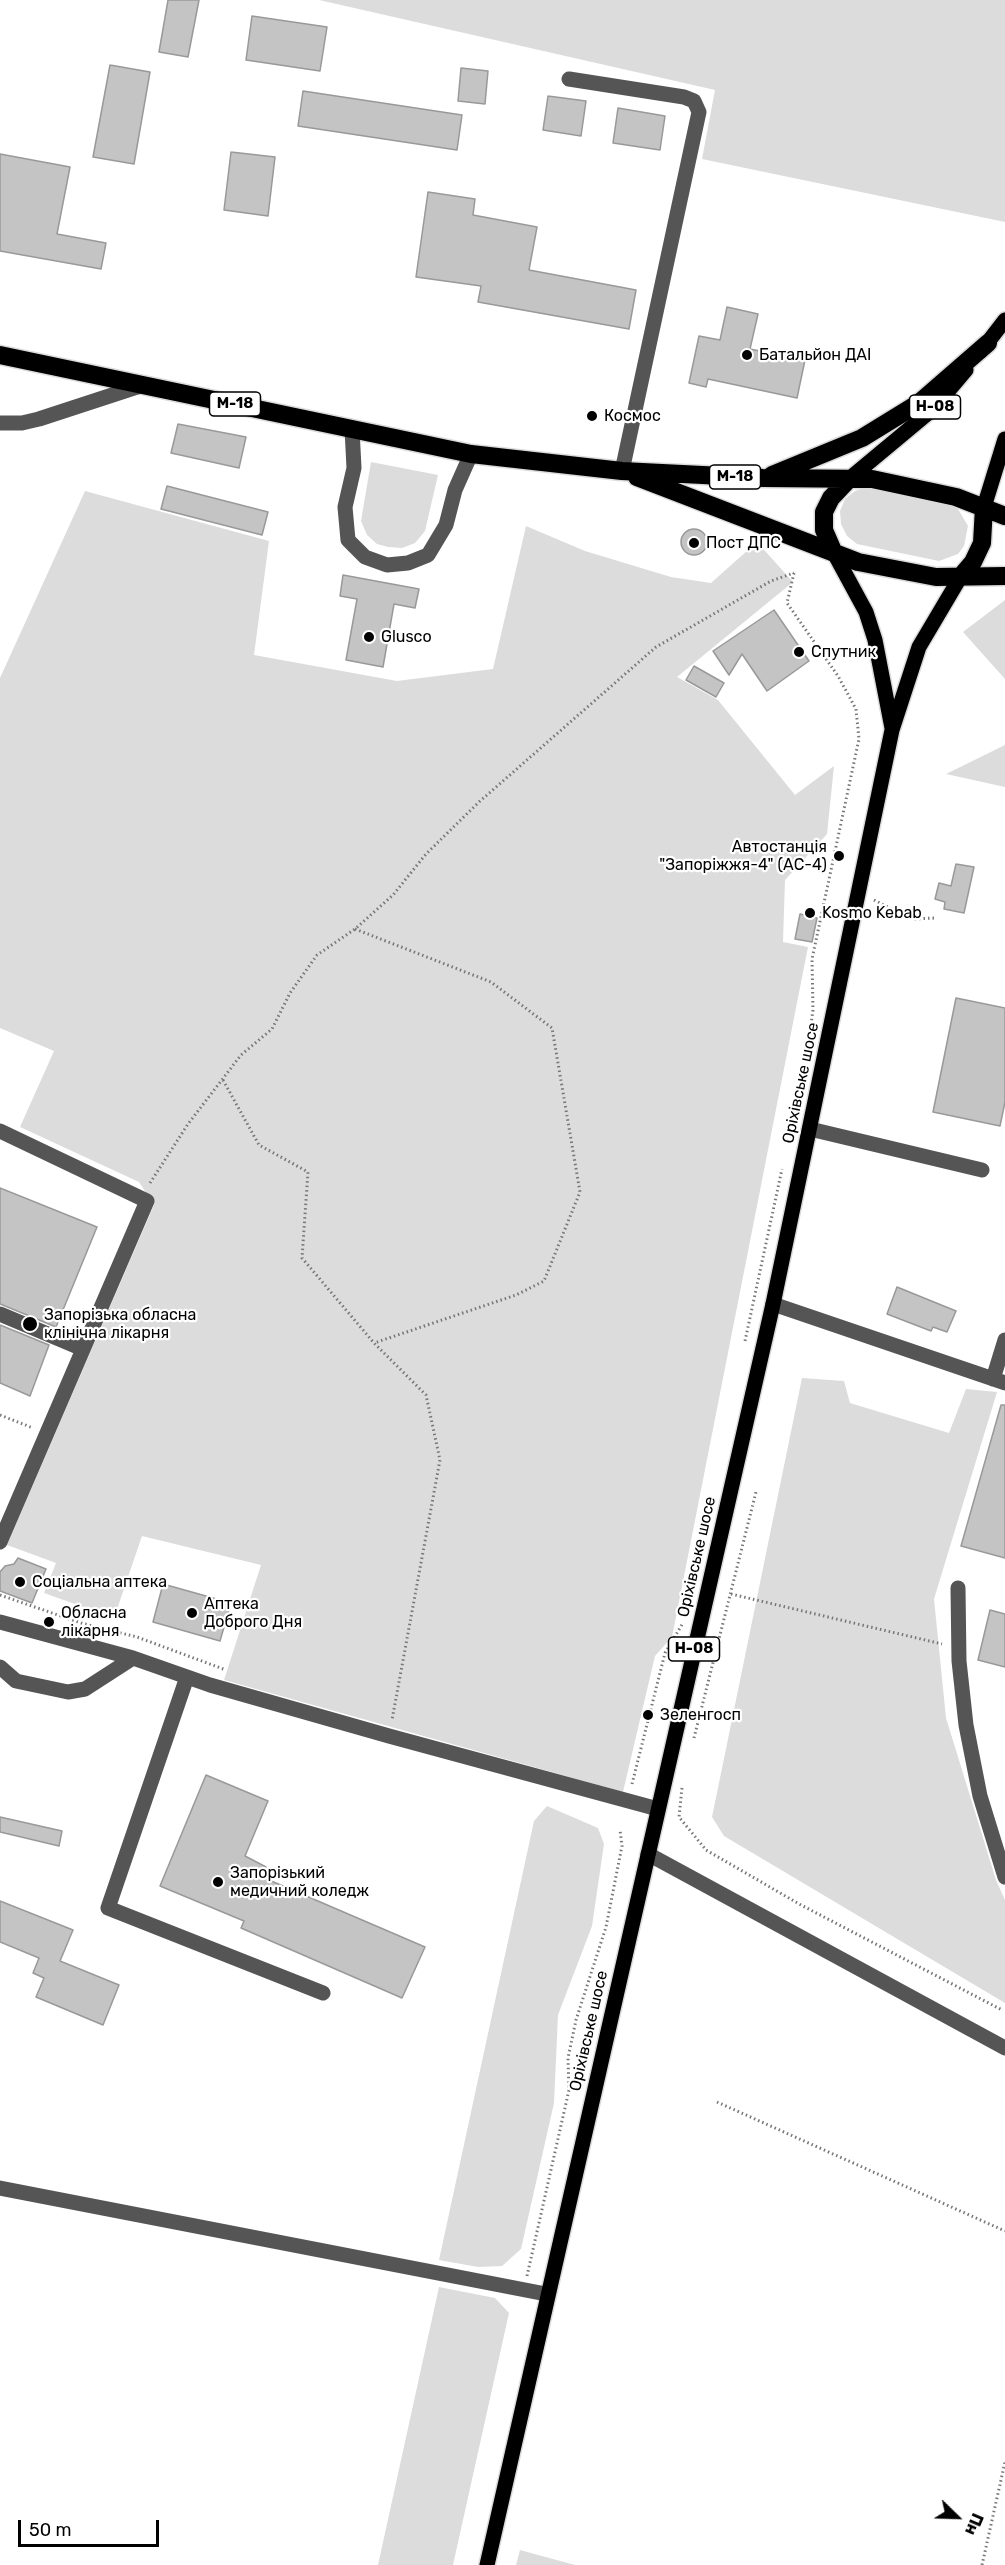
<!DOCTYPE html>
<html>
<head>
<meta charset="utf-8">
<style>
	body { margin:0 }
	#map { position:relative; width:1005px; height:2565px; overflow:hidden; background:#fff; font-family:Rubik,sans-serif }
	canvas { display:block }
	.north { position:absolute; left:927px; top:2487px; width:60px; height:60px; -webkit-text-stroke:4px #fff; paint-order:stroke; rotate:113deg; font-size:16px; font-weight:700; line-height:24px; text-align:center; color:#000 }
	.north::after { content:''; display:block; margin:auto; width:21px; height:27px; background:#000; clip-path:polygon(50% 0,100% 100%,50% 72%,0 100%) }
	.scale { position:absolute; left:18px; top:2520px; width:141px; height:27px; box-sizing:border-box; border:3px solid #000; border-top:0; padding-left:8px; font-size:18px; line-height:21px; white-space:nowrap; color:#000; -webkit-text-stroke:4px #fff; paint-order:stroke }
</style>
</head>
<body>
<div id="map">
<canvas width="1005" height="2565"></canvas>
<div class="north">Пн</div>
<div class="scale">50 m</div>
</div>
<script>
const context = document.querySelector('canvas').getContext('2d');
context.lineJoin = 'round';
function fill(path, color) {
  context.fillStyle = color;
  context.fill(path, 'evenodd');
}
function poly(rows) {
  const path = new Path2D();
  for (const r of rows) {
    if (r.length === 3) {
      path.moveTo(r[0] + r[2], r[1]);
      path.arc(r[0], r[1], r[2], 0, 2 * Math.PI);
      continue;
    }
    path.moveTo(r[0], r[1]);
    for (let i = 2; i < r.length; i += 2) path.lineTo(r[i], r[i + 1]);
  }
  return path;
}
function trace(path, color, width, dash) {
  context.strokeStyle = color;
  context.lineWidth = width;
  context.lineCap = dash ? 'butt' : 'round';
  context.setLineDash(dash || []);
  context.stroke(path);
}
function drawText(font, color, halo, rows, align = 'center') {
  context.font = font + ' Rubik,sans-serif';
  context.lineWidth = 4.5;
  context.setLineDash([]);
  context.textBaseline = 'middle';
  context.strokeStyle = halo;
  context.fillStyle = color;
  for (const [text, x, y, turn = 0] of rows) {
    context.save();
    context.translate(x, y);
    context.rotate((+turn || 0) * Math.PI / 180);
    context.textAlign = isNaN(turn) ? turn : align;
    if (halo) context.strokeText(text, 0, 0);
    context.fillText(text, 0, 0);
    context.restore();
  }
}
fill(poly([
	[319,0,1005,0,1005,222,702,159,715,90],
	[371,462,438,475,425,531,415,543,402,548,388,547,377,544,367,535,361,521],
	[868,487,950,504,958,509,968,526,964,546,958,554,939,561,857,544,847,536,841,524,840,511,845,499,855,491],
	[85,491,269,541,254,655,397,681,493,669,526,526,585,551,671,577,711,583,757,542,793,582,677,677,718,700,795,795,834,766,827,834,785,880,783,942,808,947,672,1637,655,1656,623,1792,224,1680,261,1565,142,1536,114,1618,44,1593,56,1563,7,1545,154,1205,139,1182,20,1127,54,1051,0,1028,0,678],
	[1005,600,1005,679,963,632],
	[1005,745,1005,787,946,774],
	[802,1378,844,1381,850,1403,949,1433,966,1389,997,1392,934,1599,946,1718,996,1880,1005,1900,1005,2003,724,1836,712,1817],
	[547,1806,598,1828,604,1844,592,1926,558,2015,554,2103,521,2249,502,2266,478,2267,439,2260,534,1821],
	[439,2287,495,2298,509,2313,453,2565,378,2565],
	[520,2550,575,2565,516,2565]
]), '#dcdcdc');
const building = poly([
	[168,0,199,0,188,57,159,52,168,0],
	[252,16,327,27,320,71,246,60,252,16],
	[110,65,150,72,134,164,93,157,110,65],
	[461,68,488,71,485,104,458,101,461,68],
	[303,91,462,115,457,150,298,126,303,91],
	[548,96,586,101,581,136,543,130,548,96],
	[618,108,665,116,660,150,613,143,618,108],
	[231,152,275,157,268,216,224,210,231,152],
	[0,154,70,167,57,234,106,243,101,269,0,251,0,154],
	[428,192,475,199,473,215,537,227,529,270,636,290,629,329,478,302,481,286,416,277,428,192],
	[727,307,758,314,750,349,805,360,797,398,708,379,706,387,689,383,699,336,720,340,727,307],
	[178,424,246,437,239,468,171,453,178,424],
	[167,486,268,512,262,535,161,509,167,486],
	[694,542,13],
	[343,575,419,589,415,608,394,604,383,667,346,660,357,599,340,596,343,575],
	[774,610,809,661,767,691,742,654,729,675,713,651,774,610],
	[694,666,724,683,716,697,686,680,694,666],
	[956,864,974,867,964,913,944,909,945,902,935,899,939,883,951,886,956,864],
	[800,914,817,918,812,942,795,939,800,914],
	[956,998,1005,1008,1005,1102,1000,1126,933,1112,956,998],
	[0,1188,97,1227,56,1327,0,1304,0,1188],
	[897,1287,956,1311,947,1332,933,1327,931,1331,887,1314,897,1287],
	[0,1325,49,1345,30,1396,0,1383,0,1325],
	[1001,1405,1005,1405,1005,1558,961,1546,1001,1405],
	[18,1558,46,1569,32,1603,0,1591,0,1572,5,1566,14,1564,18,1558],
	[163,1584,231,1603,220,1641,153,1622,163,1584],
	[990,1610,1005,1614,1005,1667,978,1660,990,1610],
	[206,1775,268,1801,245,1856,266,1867,262,1877,425,1947,402,1998,241,1928,244,1921,160,1886,206,1775],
	[0,1817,62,1831,59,1846,0,1832,0,1817],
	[0,1901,73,1930,60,1961,119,1985,103,2025,36,1997,44,1978,33,1973,39,1958,0,1942,0,1901]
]);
fill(building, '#c4c4c4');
trace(building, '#999', 1.5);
const major = poly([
	[981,351,1005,320],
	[849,479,933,409,966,370],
	[984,507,1005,439],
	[834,553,866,612,875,640,892,728],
	[487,2565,773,1304,892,730,919,647,961,576]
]);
const highway = poly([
	[0,355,471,454,622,471,763,478,872,479,956,497,1005,516],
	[772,475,862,438,919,403,988,343],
	[637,477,858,562,936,577,1005,576],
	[834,553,824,530,824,512,831,498,849,479],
	[961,576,973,562,982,543,984,507]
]);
trace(major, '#dbdbdb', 18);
trace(highway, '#dbdbdb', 21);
trace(poly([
	[794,573,787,603,838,676,856,709,859,739,812,959,813,1010,808,1045],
	[874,900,912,919,937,918],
	[355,929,491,982,552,1028,580,1192,544,1281,516,1295,374,1343],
	[223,1080,259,1145,308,1172,302,1258,374,1343,426,1395,440,1460,392,1720],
	[150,1183,188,1124,241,1055,272,1029,290,993,317,955,355,929,393,895,426,854,479,802,656,647,771,581,794,573],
	[745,1341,782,1169],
	[0,1415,33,1428],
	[731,1594,942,1644],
	[0,1595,81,1623,137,1637,226,1670],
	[694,1738,756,1492],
	[632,1784,665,1653,683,1623],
	[682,1788,679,1817,706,1850,801,1905,1002,2010],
	[717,2102,1005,2231],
	[527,2276,569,2090,568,2058,576,2020,606,1927,622,1846,620,1830],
	[982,2565,1005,2462]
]), '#777', 3, [1.5, 3]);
trace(poly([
	[569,79,684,97,694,101,699,112,622,471],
	[0,423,22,423,39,419,143,385],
	[352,429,354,468,345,507,348,540,365,557,387,565,408,563,428,555,446,525,455,490,471,454],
	[810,1129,982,1170],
	[0,1131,147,1201,0,1542],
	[773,1304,1005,1383],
	[0,1314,83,1349],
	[993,1379,1005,1340],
	[958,1588,959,1661,966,1725,980,1796,1005,1877],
	[0,1622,133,1658,210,1685,389,1736,658,1809],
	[0,1667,16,1681,68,1692,85,1689,133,1658],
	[187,1677,108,1908,323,1993],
	[648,1854,1005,2048],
	[0,2188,546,2294]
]), '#555', 15);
trace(major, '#000', 15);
trace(highway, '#000', 18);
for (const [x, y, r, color] of [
	[747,355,6,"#000"],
	[592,416,6,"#000"],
	[694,543,6,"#000"],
	[369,637,6,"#000"],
	[799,652,6,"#000"],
	[839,856,6,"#000"],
	[810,913,6,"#000"],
	[30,1324,8,"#000"],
	[20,1582,6,"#000"],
	[192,1613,6,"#000"],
	[49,1622,6,"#000"],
	[648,1715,6,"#000"],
	[218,1882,6,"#000"]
]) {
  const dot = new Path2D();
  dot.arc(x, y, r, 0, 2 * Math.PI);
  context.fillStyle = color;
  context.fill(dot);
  trace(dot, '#fff', 2);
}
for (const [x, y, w] of [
	[235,404,51],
	[935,407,51],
	[735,477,51],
	[694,1649,51]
]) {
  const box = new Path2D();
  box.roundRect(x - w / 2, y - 12, w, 24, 4.5);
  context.fillStyle = '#fff';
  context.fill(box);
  trace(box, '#000', 1.5);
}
drawText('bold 15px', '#000', null, [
	["М-18",235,404],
	["Н-08",935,407],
	["М-18",735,477],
	["Н-08",694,1649]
]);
drawText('16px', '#000', '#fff', [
	["Батальйон ДАI",759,355],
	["Космос",604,416],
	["Пост ДПС",706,543],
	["Glusco",381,637],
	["Спутник",811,652],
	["Автостанція",827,847,"right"],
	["\"Запоріжжя-4\" (АС-4)",827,865,"right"],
	["Kosmo Kebab",822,913],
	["Запорізька обласна",44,1315],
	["клінічна лікарня",44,1333],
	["Соціальна аптека",32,1582],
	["Аптека",204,1604],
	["Доброго Дня",204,1622],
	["Обласна",61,1613],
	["лікарня",61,1631],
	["Зеленгосп",660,1715],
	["Запорізький",230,1873],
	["медичний коледж",230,1891]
], 'left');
drawText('16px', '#000', '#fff', [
	["Оріхівське шосе",801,1083,-78],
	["Оріхівське шосе",697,1557,-77],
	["Оріхівське шосе",589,2031,-77]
]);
</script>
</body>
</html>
